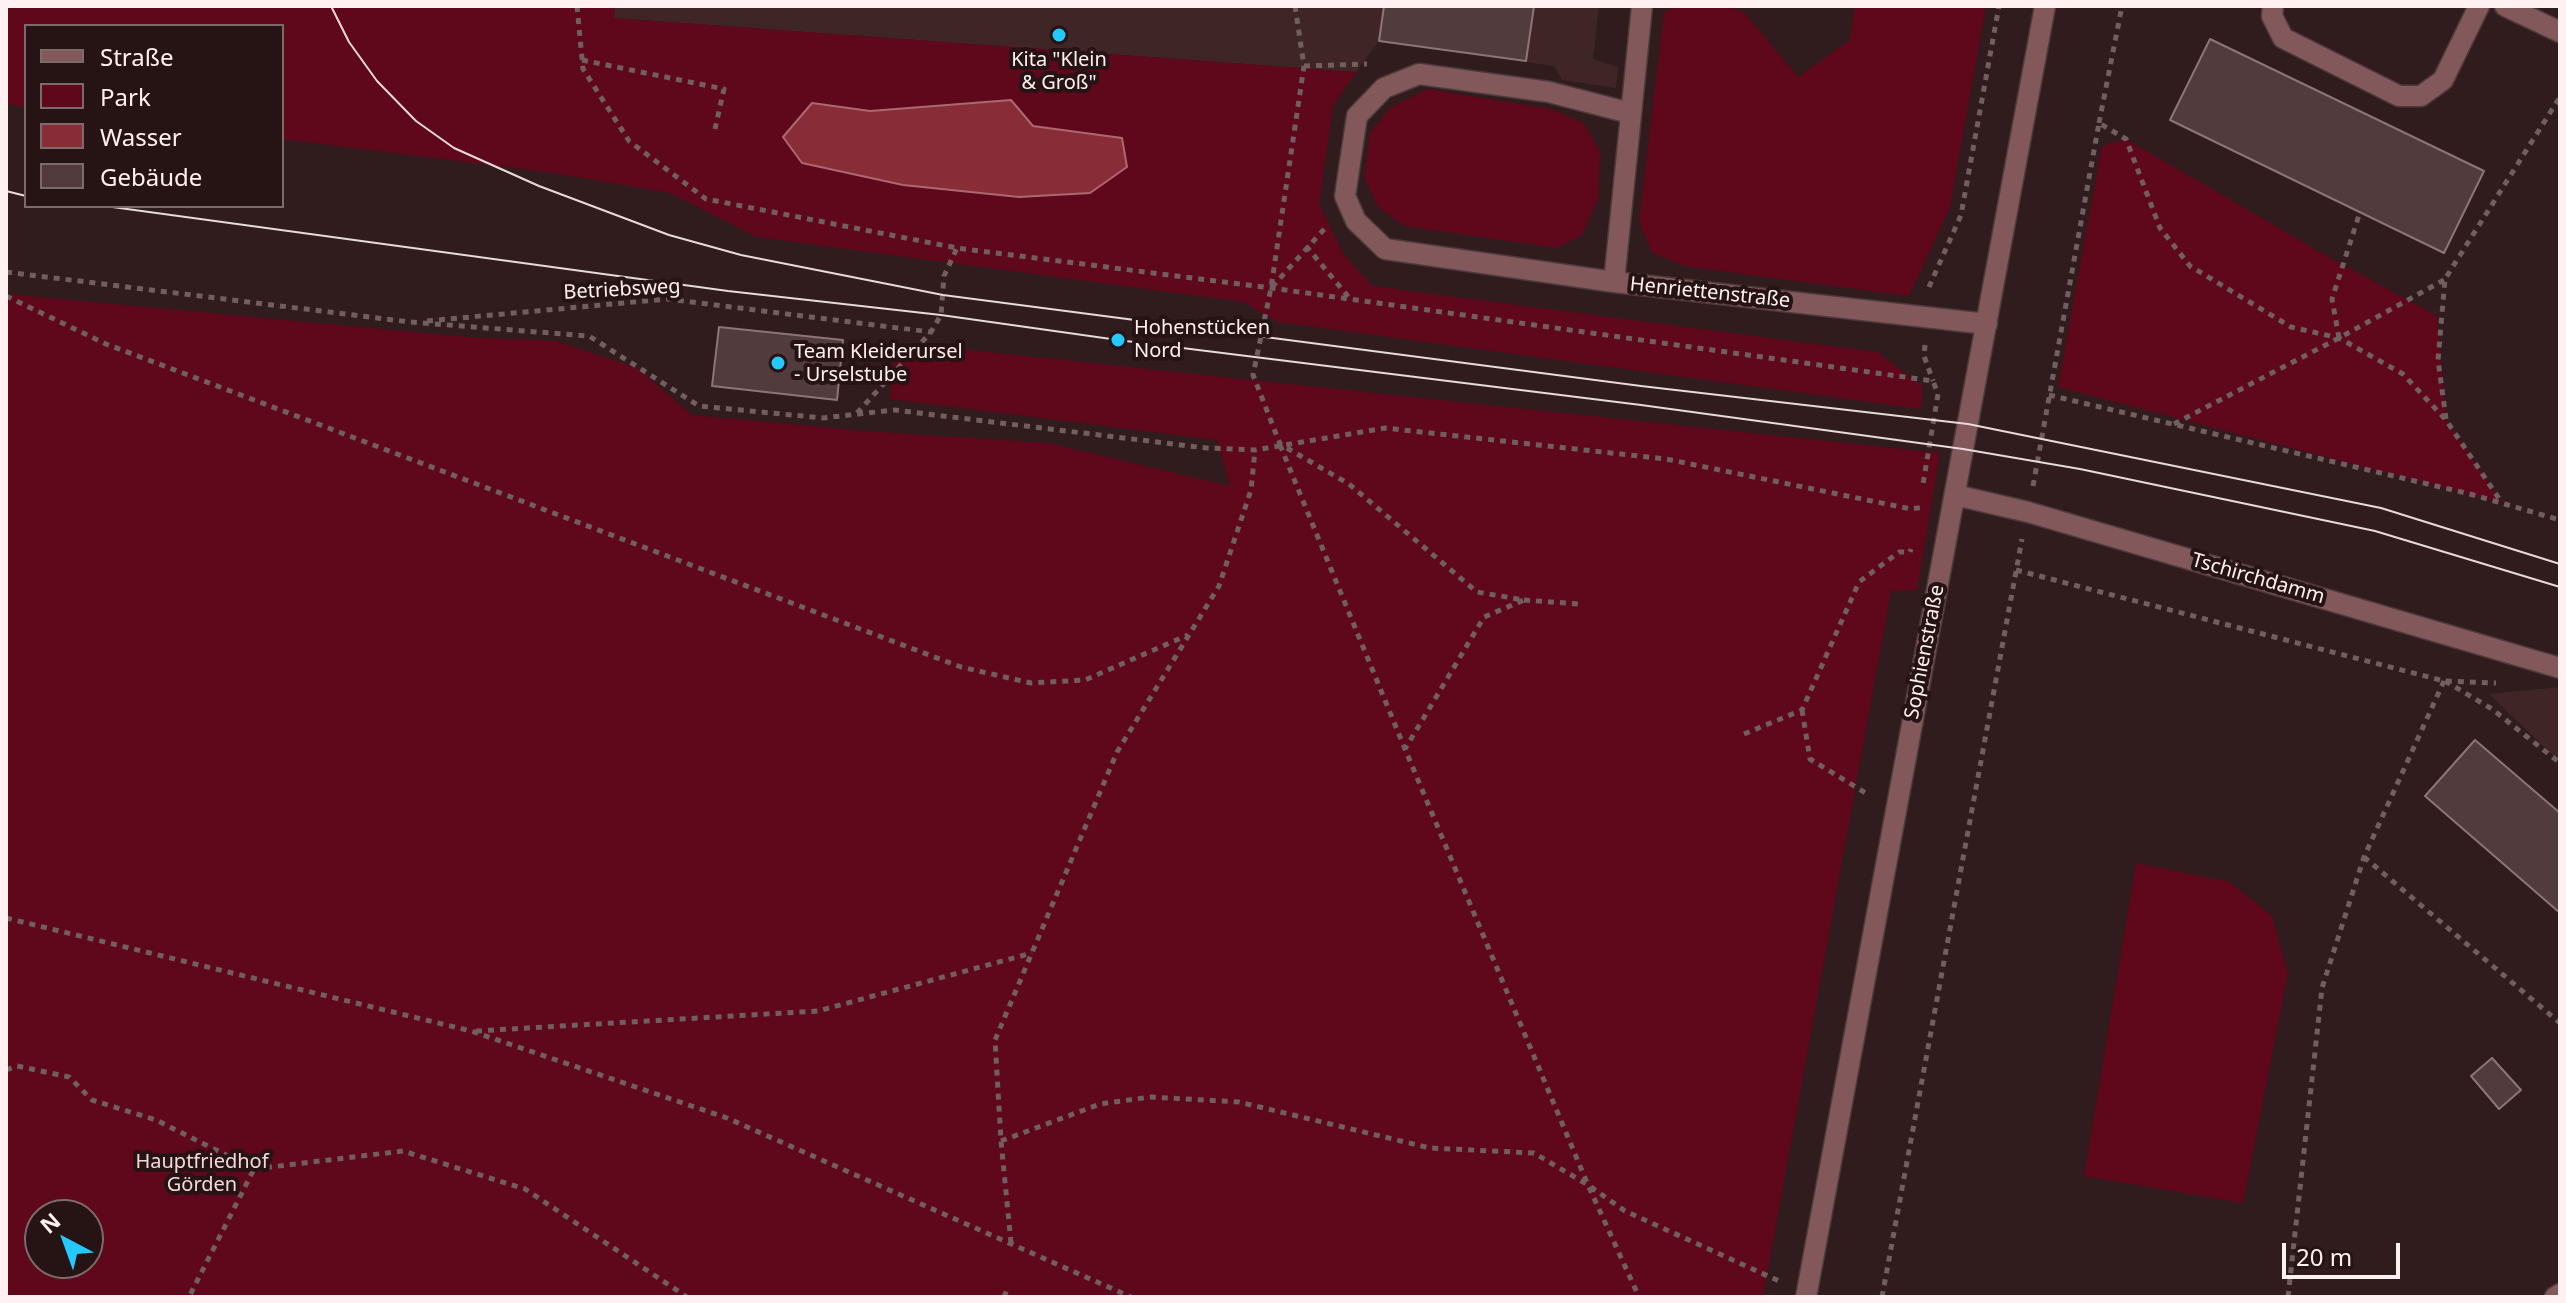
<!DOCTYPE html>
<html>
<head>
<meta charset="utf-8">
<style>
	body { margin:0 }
	#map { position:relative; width:2566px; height:1303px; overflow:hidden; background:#301c1d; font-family:"Noto Sans",sans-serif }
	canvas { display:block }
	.frame { position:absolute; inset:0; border:8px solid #fff0f1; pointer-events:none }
	.legend { position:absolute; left:24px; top:24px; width:260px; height:184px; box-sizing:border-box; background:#261314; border:2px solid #7d6b6c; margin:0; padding:10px 14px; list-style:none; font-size:24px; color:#fff0f1 }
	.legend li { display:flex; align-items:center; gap:16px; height:40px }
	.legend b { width:40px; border:2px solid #7d6b6c }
	.north { position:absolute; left:24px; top:1199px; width:80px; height:80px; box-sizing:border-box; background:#261314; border:2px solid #7d6b6c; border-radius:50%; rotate:319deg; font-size:22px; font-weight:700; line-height:32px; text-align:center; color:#fff0f1 }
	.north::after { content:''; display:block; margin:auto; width:28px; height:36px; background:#24c9fe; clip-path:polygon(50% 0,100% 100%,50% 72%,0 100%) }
	.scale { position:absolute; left:2282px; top:1243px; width:118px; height:36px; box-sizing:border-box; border:4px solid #fff0f1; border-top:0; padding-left:10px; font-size:24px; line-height:28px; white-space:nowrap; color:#fff0f1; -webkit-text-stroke:6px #261314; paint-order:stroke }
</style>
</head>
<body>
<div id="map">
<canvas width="2566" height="1303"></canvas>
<div class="frame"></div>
<ul class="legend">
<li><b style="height:10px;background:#82585a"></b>Straße</li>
<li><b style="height:22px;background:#5f071b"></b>Park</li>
<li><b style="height:22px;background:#882d38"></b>Wasser</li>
<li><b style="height:22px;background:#513b3c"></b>Gebäude</li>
</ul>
<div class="north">N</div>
<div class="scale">20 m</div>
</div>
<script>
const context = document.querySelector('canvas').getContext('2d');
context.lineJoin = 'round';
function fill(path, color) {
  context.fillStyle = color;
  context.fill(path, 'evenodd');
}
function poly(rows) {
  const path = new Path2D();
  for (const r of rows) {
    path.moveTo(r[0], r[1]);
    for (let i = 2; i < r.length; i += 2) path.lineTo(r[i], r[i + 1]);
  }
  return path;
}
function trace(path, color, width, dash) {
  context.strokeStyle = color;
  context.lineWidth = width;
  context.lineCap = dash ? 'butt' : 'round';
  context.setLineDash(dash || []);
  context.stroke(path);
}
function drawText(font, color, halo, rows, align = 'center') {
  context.font = font + ' "Noto Sans",sans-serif';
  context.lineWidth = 8;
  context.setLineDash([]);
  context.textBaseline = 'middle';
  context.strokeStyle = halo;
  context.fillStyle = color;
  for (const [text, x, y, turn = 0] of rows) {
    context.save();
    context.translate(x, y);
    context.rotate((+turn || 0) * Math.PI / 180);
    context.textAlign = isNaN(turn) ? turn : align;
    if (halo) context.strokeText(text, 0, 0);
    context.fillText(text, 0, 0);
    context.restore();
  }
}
fill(poly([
	[615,6,1599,6,1593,59,1618,67,1616,88,1562,80,1554,66,1379,41,1356,72,613,18],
	[2560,687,2560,762,2489,694]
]), '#3f2526');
fill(poly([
	[6,6,615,6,614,18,1356,72,1333,106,1319,204,1343,253,1372,286,1877,352,1923,387,1921,409,1278,322,1244,302,757,237,670,193,554,173,282,139,282,26,26,26,26,107,6,104],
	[968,102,1033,126,1122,138,1090,193,1019,197,903,185,802,163,784,137,812,103,870,111],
	[1678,6,1720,6,1743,11,1798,77,1850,40,1855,6,1986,6,1950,207,1909,296,1683,266,1652,252,1639,222,1664,12],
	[1427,89,1551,109,1584,123,1600,151,1598,199,1582,235,1557,248,1405,226,1378,207,1364,177,1370,133,1390,108],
	[2126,139,2327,256,2437,316,2446,419,2502,503,2058,387,2102,146],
	[6,294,468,337,556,341,637,368,692,415,864,431,1048,443,1230,486,1217,440,890,399,894,342,1940,453,1917,590,1891,591,1763,1297,6,1297],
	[40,1215,88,1215,88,1263,40,1263],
	[2136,863,2230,882,2272,916,2288,973,2243,1203,2084,1176]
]), '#5f071b');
const water = poly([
	[1011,100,1033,126,1122,138,1127,167,1090,193,1019,197,903,185,802,163,783,137,812,103,870,111,1011,100]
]);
fill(water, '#882d38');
trace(water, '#ac6870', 2);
const building = poly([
	[1384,6,1534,6,1526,61,1379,41,1384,6],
	[2210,39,2484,171,2444,253,2170,120,2210,39],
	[719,327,843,340,837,400,712,386,719,327],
	[2475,740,2560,813,2560,913,2425,796,2475,740],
	[2492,1058,2521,1090,2499,1109,2471,1076,2492,1058]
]);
fill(building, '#513b3c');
trace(building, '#8d7575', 2);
const minor = poly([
	[2273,6,2272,16,2283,38,2399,96,2421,96,2443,80,2479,6],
	[2505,6,2560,32],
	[1630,113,1549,92,1419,74,1384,88,1357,116,1345,196,1356,221,1385,249,1614,282,1987,324],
	[1614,282,1642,6],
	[1955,495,2028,512,2560,668],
	[1806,1297,2045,6],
	[2555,1297,2560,1294]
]);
trace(minor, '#4d3a3b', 23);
trace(poly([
	[577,6,583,69,629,141,706,199,957,248,1271,288,1933,381,1938,394,1923,484],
	[1295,6,1304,66,1271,288,1253,375,1280,444,1349,484,1477,592,1524,600,1484,617,1405,749],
	[582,60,724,89,715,129],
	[1304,66,1367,64],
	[2099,123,2122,6],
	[1306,246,1351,300],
	[6,272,410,322,589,336,699,406,823,418,894,410,1206,448,1255,450,1385,428,1666,459,1911,509,1924,507],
	[1272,287,1327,226],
	[1929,287,1961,215,1999,6],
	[6,296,106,344,961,667,1031,683,1085,680,1188,635],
	[427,321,667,299,931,332],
	[2339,338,2332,299,2360,212],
	[1925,345,1924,356,1933,381],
	[2049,395,2470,494,2560,520],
	[857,413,931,332,941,315,944,276,957,248],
	[2446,419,2438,360,2445,279,2560,97],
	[2174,424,2339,338,2444,280],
	[1280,445,1405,749,1588,1185,1639,1297],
	[2033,486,2099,123,2126,139,2160,228,2190,266,2291,327,2339,338,2403,374,2446,420,2502,503],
	[2016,570,2444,681,2496,683],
	[1524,600,1579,604],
	[2445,681,2492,709,2560,763],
	[1802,710,1810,759,1869,795],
	[1744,734,1802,710,1859,582,1899,552,1910,552,1911,549],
	[2364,857,2560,1023],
	[6,918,471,1031,727,1118,1131,1297],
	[476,1031,818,1011,1032,953],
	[6,1070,17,1066,69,1077,92,1100,156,1120,254,1169,189,1297],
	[1001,1141,1100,1104,1150,1097,1239,1102,1430,1148,1534,1153,1588,1185,1625,1211,1779,1281],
	[254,1169,403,1151,525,1189,687,1297],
	[1011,1243,1001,1141,995,1040,1117,752,1219,586,1251,490,1255,450],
	[1004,1297,1008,1287],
	[1882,1297,2022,539],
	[2288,1297,2322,988,2364,857,2444,681]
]), '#715e5f', 5, [6, 6]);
trace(minor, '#82585a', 20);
trace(poly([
	[331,6,349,42,377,81,416,121,454,148,539,186,669,235,741,255,943,295,1641,386,1968,424,2381,508,2560,564],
	[6,191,26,196],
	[105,206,728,291,941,315,1118,340,1641,405,1963,449,2080,469,2375,531,2560,587]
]), '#e8d9da', 2);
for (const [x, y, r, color] of [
	[1059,35,8,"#24c9fe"],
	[1118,340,8,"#24c9fe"],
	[778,363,8,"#24c9fe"]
]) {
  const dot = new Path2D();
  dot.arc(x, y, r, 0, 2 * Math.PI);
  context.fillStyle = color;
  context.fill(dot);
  trace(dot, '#261314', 3);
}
drawText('20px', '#fff0f1', '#261314', [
	["Kita \"Klein",1059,60,"center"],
	["& Groß\"",1059,83,"center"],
	["Hohenstücken",1134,328],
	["Nord",1134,351],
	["Team Kleiderursel",794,352],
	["- Urselstube",794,375]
], 'left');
drawText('20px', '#fff0f1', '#261314', [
	["Betriebsweg",622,290,-3],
	["Henriettenstraße",1710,293,6],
	["Tschirchdamm",2258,579,16],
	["Sophienstraße",1925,652,-79]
]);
drawText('20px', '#f4d9d9', '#261314', [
	["Hauptfriedhof",202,1162],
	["Görden",202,1185]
]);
</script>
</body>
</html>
